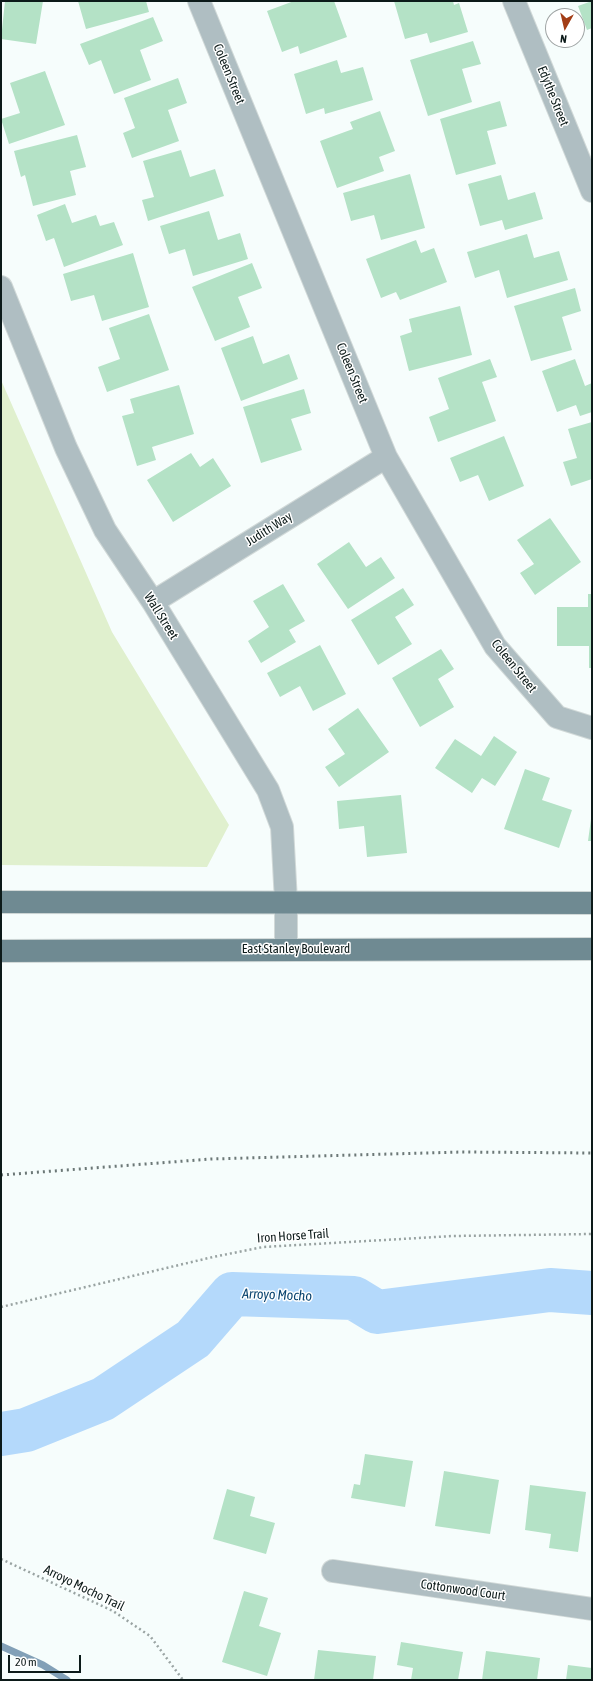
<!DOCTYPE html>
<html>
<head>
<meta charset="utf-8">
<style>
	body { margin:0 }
	#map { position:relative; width:593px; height:1681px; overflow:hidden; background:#f6fdfc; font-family:"Asap Condensed",sans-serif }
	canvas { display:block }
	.frame { position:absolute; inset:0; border:2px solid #0c1a19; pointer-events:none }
	.north { position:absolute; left:545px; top:8px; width:40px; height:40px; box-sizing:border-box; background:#fff; border:1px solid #9ea3a3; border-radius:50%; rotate:188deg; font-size:11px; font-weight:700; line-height:16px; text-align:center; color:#0c1a19 }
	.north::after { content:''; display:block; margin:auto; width:14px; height:18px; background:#a33d16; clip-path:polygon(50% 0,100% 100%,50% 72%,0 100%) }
	.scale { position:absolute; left:8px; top:1655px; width:73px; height:18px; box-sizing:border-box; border:2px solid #0c1a19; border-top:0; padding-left:5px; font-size:12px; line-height:14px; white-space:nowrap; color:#0c1a19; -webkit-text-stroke:3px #fff; paint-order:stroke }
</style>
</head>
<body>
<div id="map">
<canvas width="593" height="1681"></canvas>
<div class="frame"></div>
<div class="north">N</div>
<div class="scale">20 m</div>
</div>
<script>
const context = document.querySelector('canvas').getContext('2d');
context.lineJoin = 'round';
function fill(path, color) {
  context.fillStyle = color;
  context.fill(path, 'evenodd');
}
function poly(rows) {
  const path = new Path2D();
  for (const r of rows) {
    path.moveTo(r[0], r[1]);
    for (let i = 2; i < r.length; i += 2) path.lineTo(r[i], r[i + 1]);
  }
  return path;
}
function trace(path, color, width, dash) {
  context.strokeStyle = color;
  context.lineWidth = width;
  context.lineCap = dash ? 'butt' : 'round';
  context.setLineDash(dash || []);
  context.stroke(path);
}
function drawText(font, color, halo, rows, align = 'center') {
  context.font = font + ' "Asap Condensed",sans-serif';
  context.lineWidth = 3;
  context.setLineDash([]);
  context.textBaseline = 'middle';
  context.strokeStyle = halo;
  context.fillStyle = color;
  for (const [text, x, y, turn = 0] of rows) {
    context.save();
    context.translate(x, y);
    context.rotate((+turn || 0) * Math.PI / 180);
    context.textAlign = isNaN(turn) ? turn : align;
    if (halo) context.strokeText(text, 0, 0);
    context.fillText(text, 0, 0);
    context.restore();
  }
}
fill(poly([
	[1,380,112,632,229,825,207,867,1,865]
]), '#e0f0ce');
trace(poly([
	[1,1646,43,1665,67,1680]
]), '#82a0b7', 7);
trace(poly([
	[1,1434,26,1430,103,1399,193,1339,232,1294,354,1298,377,1312,550,1290,592,1293]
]), '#b4d9fb', 44);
fill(poly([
	[5,1,43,1,36,44,1,39],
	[78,1,146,1,149,12,86,29],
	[294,1,334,1,347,37,300,54,298,46,282,52,267,11],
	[394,1,453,1,454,5,459,3,468,32,430,43,427,33,405,39],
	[592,1,592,28,587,30,578,6],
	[153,17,163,41,140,50,151,80,114,94,101,60,89,65,80,44],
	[473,41,481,64,462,69,472,102,428,116,410,60],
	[337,60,341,73,363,67,373,100,325,114,324,108,306,114,294,74],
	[45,71,65,125,9,144,1,119,20,113,10,83],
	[178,78,187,103,168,110,179,141,132,158,123,133,135,128,124,98],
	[500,101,507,126,487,131,496,164,456,175,440,119],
	[380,111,395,151,379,157,384,171,337,188,320,141,353,129,350,122],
	[77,135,86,167,70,171,76,195,33,206,25,175,21,177,14,151],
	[181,150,190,177,215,169,224,196,148,221,142,200,154,197,143,161],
	[410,174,425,228,381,240,374,215,351,221,343,193],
	[501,175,508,200,535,192,543,219,505,230,502,220,480,226,468,184],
	[65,204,72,223,96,215,100,226,114,222,123,245,64,267,54,238,46,241,37,215],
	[209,211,218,240,240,233,248,259,193,276,185,249,169,254,160,226],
	[527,234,534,258,559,251,568,280,507,298,499,270,475,278,467,252],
	[416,240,421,253,434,248,447,282,400,300,396,292,381,298,366,259],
	[133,253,149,307,102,321,94,295,71,301,63,274],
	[252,263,262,288,238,297,250,327,215,341,192,287],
	[575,288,581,311,562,317,572,350,531,361,514,306],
	[460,306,472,355,409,371,400,336,412,332,409,319],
	[149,314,169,370,107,392,98,367,120,359,109,328],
	[253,336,263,364,289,354,298,379,241,401,221,348],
	[490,359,497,377,482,382,496,421,438,442,429,417,449,409,438,378],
	[575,359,585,386,592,383,592,412,580,416,576,405,557,412,542,371],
	[179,385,194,434,152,447,156,460,137,466,122,416,134,413,130,399],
	[304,389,311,413,291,419,302,450,261,463,243,407],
	[592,422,592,479,571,486,563,462,577,458,568,429],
	[504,436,524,486,489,501,478,475,460,482,450,458],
	[191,453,200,467,213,458,231,486,173,522,147,480],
	[550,518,581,562,535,595,520,573,534,564,517,540],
	[349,542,366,567,381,557,395,578,348,609,317,564],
	[283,584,305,621,289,630,296,642,261,663,248,641,269,627,253,601],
	[403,588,414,605,395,617,412,644,378,665,351,620],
	[588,594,592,594,592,668,589,668,589,646,557,646,557,607,588,607],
	[320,645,346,694,313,711,300,686,280,697,267,673],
	[441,649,454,669,438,679,454,707,420,727,392,678],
	[358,708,389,752,339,787,325,767,345,754,328,729],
	[494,736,517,752,495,786,482,778,472,793,435,768,455,739,481,756],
	[525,769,550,778,542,800,572,810,559,848,504,829],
	[401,795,407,853,367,857,364,826,339,829,337,801],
	[591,819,592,819,592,841,588,841],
	[365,1454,413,1461,405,1507,351,1498,354,1484,360,1485],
	[444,1471,499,1480,490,1534,435,1526],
	[530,1485,586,1492,578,1552,549,1548,551,1534,525,1530],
	[227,1489,255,1497,250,1516,275,1523,266,1554,213,1539],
	[244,1591,268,1598,259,1626,281,1633,267,1676,222,1662],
	[401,1642,463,1652,458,1680,411,1680,413,1668,397,1665],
	[318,1650,376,1656,373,1680,314,1680],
	[486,1651,540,1658,537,1680,482,1680],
	[568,1665,592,1668,592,1680,566,1680]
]), '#b4e2c6');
const street = poly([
	[199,1,386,457,495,646,557,717,592,728],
	[514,1,592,191],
	[1,287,66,448,105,530,153,602,268,790,282,827,286,902,286,949],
	[153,602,386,457],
	[333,1571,592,1609]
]);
const primary = poly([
	[1,902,592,903],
	[1,951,592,949]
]);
trace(street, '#d1d9d8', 24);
trace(primary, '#d1d9d8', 24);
trace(poly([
	[1,1307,213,1257,263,1247,453,1236,592,1234],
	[1,1559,113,1611,150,1636,183,1680]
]), '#99a3a2', 2.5, [2, 3]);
trace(street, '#afbec2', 22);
trace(primary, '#6f8a92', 22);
trace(poly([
	[1,1175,211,1159,462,1152,592,1153]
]), '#6c7877', 3, [2, 4]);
drawText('13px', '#0c1a19', '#fff', [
	["Coleen Street",229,74,68],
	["Edythe Street",553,96,68],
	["Coleen Street",352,373,68],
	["Judith Way",269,529,-32],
	["Wall Street",161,616,58],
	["Coleen Street",514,666,51],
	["East Stanley Boulevard",296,949],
	["Iron Horse Trail",293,1236,-4],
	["Arroyo Mocho Trail",84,1588,26],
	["Cottonwood Court",463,1590,8]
]);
drawText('italic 14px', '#0a446f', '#fff', [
	["Arroyo Mocho",277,1295,2]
]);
</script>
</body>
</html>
